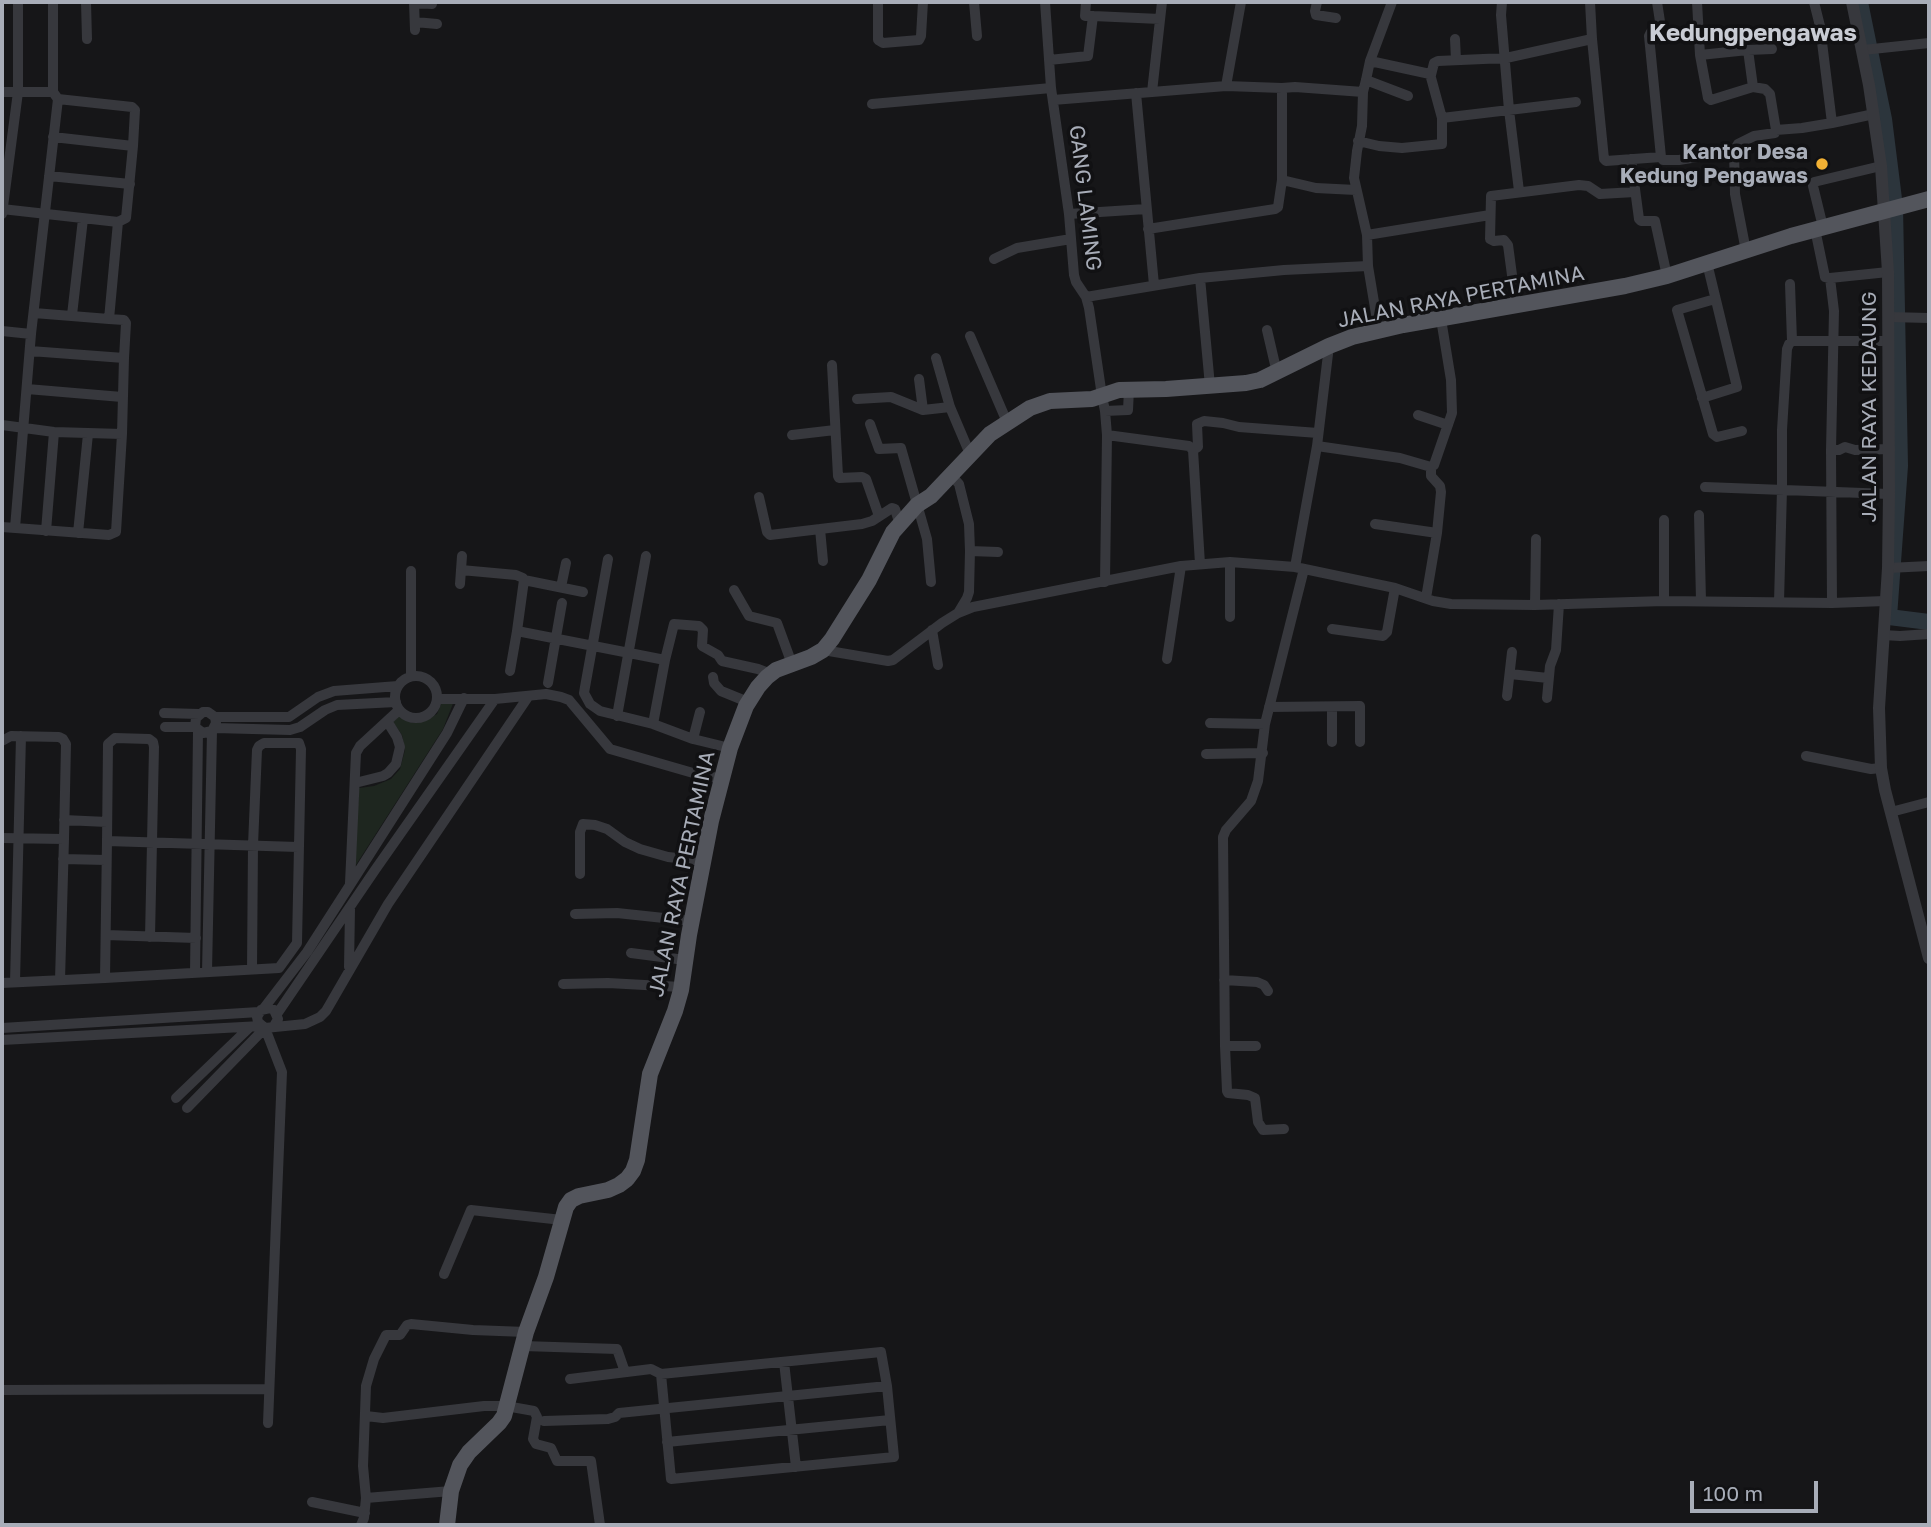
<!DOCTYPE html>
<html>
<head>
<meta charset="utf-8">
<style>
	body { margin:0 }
	#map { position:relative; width:1931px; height:1527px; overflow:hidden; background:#161618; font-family:"Golos Text",sans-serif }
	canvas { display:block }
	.frame { position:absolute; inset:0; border:4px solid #a8adb8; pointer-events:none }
	.scale { position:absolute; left:1690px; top:1481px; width:128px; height:32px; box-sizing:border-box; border:4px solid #a8adb8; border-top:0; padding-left:9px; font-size:21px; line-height:24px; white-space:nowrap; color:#a8adb8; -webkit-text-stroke:5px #111113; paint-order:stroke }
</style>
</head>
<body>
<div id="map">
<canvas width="1931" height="1527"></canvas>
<div class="frame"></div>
<div class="scale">100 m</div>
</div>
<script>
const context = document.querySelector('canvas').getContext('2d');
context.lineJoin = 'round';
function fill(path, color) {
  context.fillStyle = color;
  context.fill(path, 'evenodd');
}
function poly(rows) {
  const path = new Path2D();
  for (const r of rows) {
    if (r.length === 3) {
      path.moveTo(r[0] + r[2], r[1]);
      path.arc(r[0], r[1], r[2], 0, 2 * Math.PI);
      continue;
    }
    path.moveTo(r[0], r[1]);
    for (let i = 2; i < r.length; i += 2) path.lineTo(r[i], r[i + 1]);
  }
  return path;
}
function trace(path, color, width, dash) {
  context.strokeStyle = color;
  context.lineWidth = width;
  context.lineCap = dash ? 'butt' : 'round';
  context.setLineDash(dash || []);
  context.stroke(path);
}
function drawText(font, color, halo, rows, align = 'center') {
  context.font = font + ' "Golos Text",sans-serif';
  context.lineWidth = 7;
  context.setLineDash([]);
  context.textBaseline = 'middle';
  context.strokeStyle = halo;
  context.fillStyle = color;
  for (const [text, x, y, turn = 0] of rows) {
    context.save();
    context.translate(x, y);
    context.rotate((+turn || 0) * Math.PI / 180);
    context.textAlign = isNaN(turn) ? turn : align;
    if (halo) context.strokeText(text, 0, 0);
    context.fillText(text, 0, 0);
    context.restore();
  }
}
fill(poly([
	[454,701,443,729,354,868,359,788,374,786,391,779,400,769,405,750,402,735,393,722,399,716,412,723,425,721,437,714,442,702]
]), '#1e261f');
trace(poly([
	[1860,2,1884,119,1895,207,1900,466,1889,617,1929,622]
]), '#2c353c', 16);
trace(poly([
	[86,2,87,39],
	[414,2,415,30],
	[878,2,878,40,883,43,919,40,921,36,923,2],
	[974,2,977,36],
	[1045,2,1051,88,1069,214,1074,275,1076,282,1086,297,1089,308,1102,396,1105,411,1107,435,1105,582],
	[1317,2,1315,11,1316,15,1336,18],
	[1502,2,1501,15,1509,110,1519,191],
	[1590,2,1592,39],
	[1697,2,1700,55,1708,98,1711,100,1753,87],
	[1814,2,1820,26,1832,123],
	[414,3,432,4],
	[1093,16,1160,19],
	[415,22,437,24],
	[1455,39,1456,60],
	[1748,50,1772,49],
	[1863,50,1929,43],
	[1700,55,1748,50,1753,87,1765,89,1770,94,1776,130],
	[1049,60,1088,56,1093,16,1085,16,1086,2],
	[1431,75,1434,63,1438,61,1506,58,1592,39,1604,159,1606,161,1661,157,1649,36,1651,32,1658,32,1661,28,1657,2],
	[1366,80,1408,96],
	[1226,86,1241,2],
	[2,92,53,92,58,99,31,334,15,528],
	[53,92,53,2],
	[1152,92,1162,2],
	[1136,93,1154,285],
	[1053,100,1226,86,1282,88,1295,87,1363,92],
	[872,104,1051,88],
	[1442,118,1576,102],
	[53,137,133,146],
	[1358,141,1379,146,1402,148,1442,144,1442,118,1430,74,1370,61],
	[1734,151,1735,194,1746,251],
	[1661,157,1663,160,1679,160,1734,151,1738,144,1754,136,1775,133,1776,130,1802,128,1832,123,1874,114],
	[1631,159,1639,219,1641,221,1655,221,1667,276],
	[49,176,130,184],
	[1282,180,1316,188,1356,190],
	[2,209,118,222,126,218,133,146,135,110,132,107,58,99],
	[2,214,18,92,18,2],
	[1069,214,1146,209],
	[1823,227,1813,186,1814,182,1881,166],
	[1148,229,1275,209,1278,207,1282,180,1282,88],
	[1815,229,1825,277,1830,278,1834,311,1831,450,1832,603],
	[1367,235,1490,215],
	[994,259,1017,248,1071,239],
	[1200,278,1210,386],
	[1830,278,1888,272],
	[1086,297,1200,278,1284,270,1368,266],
	[1715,299,1677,310,1713,434,1717,437,1742,431],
	[1516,305,1508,245,1504,240,1494,241,1490,239,1491,196,1579,185,1588,186,1600,194,1635,192],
	[34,313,109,319,118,222],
	[72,315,83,219],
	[1888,317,1929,318],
	[109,319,124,320,126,323,124,358],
	[1267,330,1277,373],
	[2,331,31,334],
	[1379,332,1368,266,1367,235,1354,178,1357,151,1362,126,1363,92,1366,80,1370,61,1392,2],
	[970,336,1007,422],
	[1792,341,1888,341],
	[936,358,950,407,970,454],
	[832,365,838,476,839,478,862,477,866,479,879,516],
	[919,379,923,410],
	[27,389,122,397],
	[1702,398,1737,387,1707,263],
	[857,399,891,397,923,410,950,407],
	[1105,411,1128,410,1129,389],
	[1418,415,1448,425],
	[870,424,879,449,901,448,927,539,931,582],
	[2,425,54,432,122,434],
	[792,435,835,430],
	[1107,435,1189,446,1193,450,1200,564],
	[1317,446,1400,458,1431,467],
	[1193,450,1198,447,1197,424,1204,421,1223,423,1239,427,1318,433],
	[1831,450,1839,450,1845,447,1855,450,1890,449],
	[951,475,959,484,969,524,970,551,969,592,967,598,958,613],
	[1705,487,1889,494],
	[759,497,767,532,770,535,862,524,872,521,892,508,895,509,900,525],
	[1699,515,1701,601],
	[1664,520,1664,601],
	[1375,524,1437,533],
	[2,527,109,535,116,532,122,434,124,358,30,351],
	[820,529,823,561],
	[46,531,54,432],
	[78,533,88,434],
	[970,551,998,552],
	[608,559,585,687,584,693,590,704,600,711,653,724,693,739,730,748],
	[1295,567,1317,446,1329,346],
	[1888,568,1929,566],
	[461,570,516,575,523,578,524,580,517,631,665,660,674,624,699,626,703,630,702,646,718,655,722,661,758,669,771,674],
	[524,580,583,592],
	[460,584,462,556],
	[561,587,566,563],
	[734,590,749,616,777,623,792,664],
	[1426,598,1437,533,1441,492,1440,486,1431,476,1431,467,1434,465,1452,413,1451,380,1441,319],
	[1779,602,1782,489,1782,430,1787,349,1789,344,1792,341,1790,284],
	[1535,605,1536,539],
	[1230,617,1230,562],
	[1332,629,1383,636,1387,632,1395,588],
	[932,630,938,665],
	[1883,635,1900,636,1929,634],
	[823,650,888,661,893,660,942,623,958,613,973,607,1181,566,1230,562,1295,567,1395,588,1433,601,1451,604,1535,605,1664,601,1832,603,1885,601],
	[1167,659,1181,566],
	[510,671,517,631],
	[1510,674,1548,678],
	[411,676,411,571],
	[416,697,21],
	[713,677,714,683,721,691,748,702],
	[548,683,562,603],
	[1507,696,1512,652],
	[1547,698,1550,666,1556,650,1559,604],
	[437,699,495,699,546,694,561,697,569,700,610,749,693,773,722,779],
	[1269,707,1360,706,1360,742],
	[1332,707,1332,742],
	[164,713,199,714],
	[617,716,646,556],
	[215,717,216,723,212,731,203,733,195,727,196,718,203,712,208,712,215,717,289,717,318,697,334,691,398,686],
	[1210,723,1265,724],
	[653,724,665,660],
	[165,727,195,727],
	[215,728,290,730,300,727,325,710,337,705,396,702],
	[693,739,700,712],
	[2,741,11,736,59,737,63,739,66,744,64,839,2,838],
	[1206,754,1263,753],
	[1806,756,1871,769,1881,768],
	[355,783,383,776,388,773,396,764,400,747,397,737,387,721],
	[1891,812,1929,802],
	[64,820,107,822],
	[107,841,108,744,115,738,149,739,153,742,154,747,150,937],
	[63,859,106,860],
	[580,874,580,832,583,824,595,825,607,829,625,842,640,849,668,857,704,861],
	[350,883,356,753,360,746,399,710],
	[575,914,617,913,692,921],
	[106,935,196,938],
	[631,953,685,960],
	[349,967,350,909],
	[195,972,198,731],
	[207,972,212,731],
	[105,978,107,841,298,847],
	[60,980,64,839],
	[1224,980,1257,982,1264,985,1268,991],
	[15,982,21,736],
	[2,983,105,978,279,968,297,943,301,749,299,743,264,743,259,746,257,750,253,845,252,969],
	[563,984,608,983,681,987],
	[264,1008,307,952,350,885,447,733,464,698],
	[277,1014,375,870,495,699],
	[274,1026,278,1019,274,1010,270,1008,261,1010,257,1017,258,1022,265,1028,305,1024,320,1017,326,1011,388,904,528,697],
	[2,1028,259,1012],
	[2,1040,261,1026],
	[1225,1046,1256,1046],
	[176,1098,250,1027],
	[187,1108,265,1028,282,1072,268,1423],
	[1284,1129,1263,1130,1258,1122,1255,1098,1248,1095,1228,1093,1227,1091,1225,1046,1223,837,1226,830,1251,801,1258,781,1265,724,1304,569],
	[444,1274,471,1210,562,1220],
	[523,1346,617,1349,625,1372],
	[784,1362,796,1467],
	[570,1379,651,1369,661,1374,881,1352,887,1386,894,1457,671,1479,661,1374],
	[2,1390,269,1389],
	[366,1416,383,1418,484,1406,506,1406,534,1411,537,1417,533,1439,536,1444,551,1448,557,1461,591,1461,600,1525],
	[544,1421,608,1419,615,1417,619,1413,887,1386],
	[667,1442,890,1420],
	[366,1498,451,1491],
	[312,1502,365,1513],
	[361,1525,364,1518,366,1498,363,1466,366,1386,374,1359,386,1335,400,1335,407,1325,411,1324,473,1330,526,1332]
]), '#37383d', 10);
trace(poly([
	[1852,2,1869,85,1881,166,1888,272,1889,494,1888,568,1879,708,1881,768,1885,790,1929,958]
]), '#37383d', 12);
trace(poly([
	[447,1525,451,1491,460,1465,469,1452,499,1423,504,1416,526,1332,546,1277,566,1207,571,1200,579,1196,608,1190,619,1185,627,1179,633,1171,637,1160,650,1074,675,1011,681,990,689,935,711,821,730,748,746,706,758,687,767,677,776,670,811,657,823,650,832,639,869,580,893,532,917,505,931,496,990,434,1030,408,1050,401,1092,399,1119,390,1166,389,1246,383,1260,380,1329,346,1352,337,1403,325,1625,286,1667,276,1791,236,1929,199]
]), '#53555c', 16);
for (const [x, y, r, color] of [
	[1822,164,7,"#f2b134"]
]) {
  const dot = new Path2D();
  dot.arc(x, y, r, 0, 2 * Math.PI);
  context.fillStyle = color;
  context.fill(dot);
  trace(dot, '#111113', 2.5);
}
drawText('bold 21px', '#a8adb8', '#111113', [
	["Kantor Desa",1808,152],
	["Kedung Pengawas",1808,176]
], 'right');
drawText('21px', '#a8adb8', '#111113', [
	["GANG LAMING",1085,198,83],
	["JALAN RAYA PERTAMINA",1461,297,-11],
	["JALAN RAYA KEDAUNG",1869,407,-90],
	["JALAN RAYA PERTAMINA",682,874,-78]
]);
drawText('bold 24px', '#c9ccd4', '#111113', [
	["Kedungpengawas",1753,33]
]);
</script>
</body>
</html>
